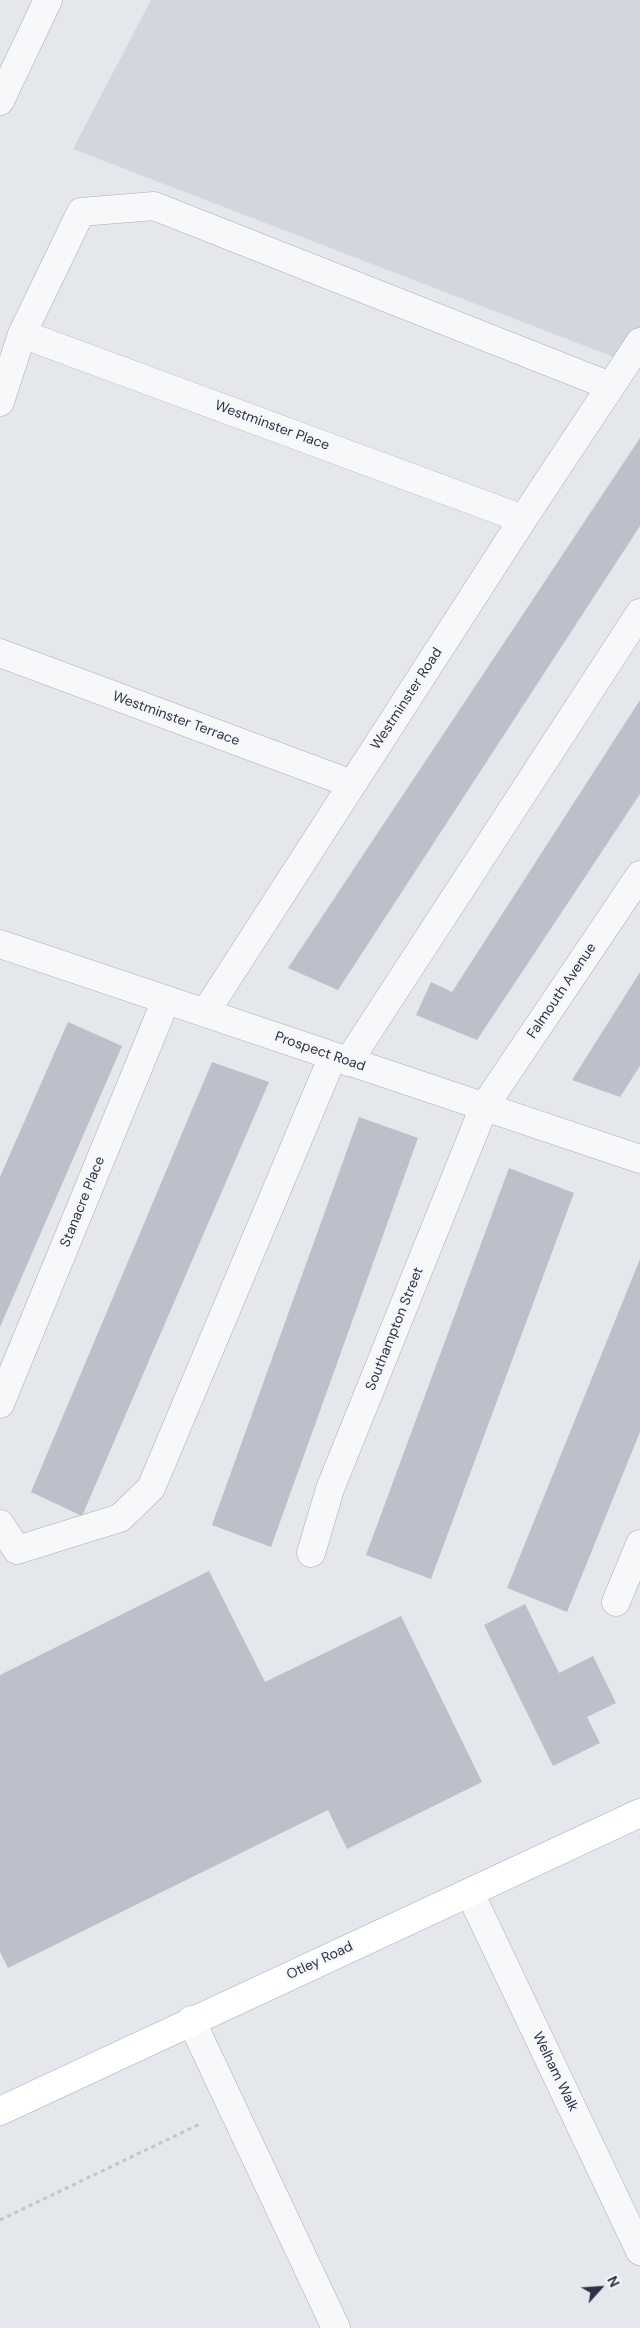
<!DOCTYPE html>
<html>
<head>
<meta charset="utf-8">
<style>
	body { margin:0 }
	#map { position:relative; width:640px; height:2328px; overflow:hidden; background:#e4e7ec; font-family:"DM Sans",sans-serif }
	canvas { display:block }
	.north { position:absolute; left:575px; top:2263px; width:50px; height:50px; -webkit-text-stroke:4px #f4f6f9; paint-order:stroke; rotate:64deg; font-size:14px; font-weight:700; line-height:20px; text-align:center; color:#2b3445 }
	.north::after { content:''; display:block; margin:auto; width:18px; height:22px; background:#2b3445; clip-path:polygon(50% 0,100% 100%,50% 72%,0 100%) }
</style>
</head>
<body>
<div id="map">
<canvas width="640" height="2328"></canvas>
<div class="north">N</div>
</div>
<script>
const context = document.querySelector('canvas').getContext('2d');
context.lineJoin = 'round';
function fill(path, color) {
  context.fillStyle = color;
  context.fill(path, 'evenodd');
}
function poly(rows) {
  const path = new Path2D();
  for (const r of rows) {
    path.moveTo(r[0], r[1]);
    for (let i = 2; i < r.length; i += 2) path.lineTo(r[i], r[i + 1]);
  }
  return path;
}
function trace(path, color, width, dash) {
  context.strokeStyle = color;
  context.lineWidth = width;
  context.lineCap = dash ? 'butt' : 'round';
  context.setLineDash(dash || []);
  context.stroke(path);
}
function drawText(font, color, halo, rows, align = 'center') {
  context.font = font + ' "DM Sans",sans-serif';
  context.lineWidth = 5;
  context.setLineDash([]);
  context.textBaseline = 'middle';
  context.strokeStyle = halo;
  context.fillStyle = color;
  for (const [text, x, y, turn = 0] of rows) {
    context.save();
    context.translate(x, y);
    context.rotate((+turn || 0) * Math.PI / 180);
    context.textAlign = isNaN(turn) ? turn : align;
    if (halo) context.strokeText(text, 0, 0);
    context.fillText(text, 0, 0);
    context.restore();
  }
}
fill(poly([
	[151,0,640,0,640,367,73,149]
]), '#d2d6de');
fill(poly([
	[640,438,640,526,338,990,288,968],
	[640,700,640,794,477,1040,416,1015,431,982,452,992],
	[640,972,640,1066,620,1097,572,1080],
	[68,1022,122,1046,0,1327,0,1177],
	[212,1062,269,1082,82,1516,31,1492],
	[359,1117,418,1138,271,1547,212,1525],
	[509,1168,574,1193,431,1579,366,1555],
	[640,1259,640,1432,567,1612,507,1588],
	[209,1571,265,1682,401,1616,482,1782,347,1849,328,1810,8,1968,0,1952,0,1675],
	[525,1604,559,1673,593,1656,616,1703,587,1717,600,1743,553,1766,484,1625]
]), '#bbc0ca');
const minor = poly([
	[0,101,48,0],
	[22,334,523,519],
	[0,402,22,334,81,212,154,206,610,386],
	[0,653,352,784],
	[0,944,640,1159],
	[205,1013,523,519,640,342],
	[348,1062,640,613],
	[0,1404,166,1000],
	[0,1524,17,1550,120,1518,151,1488,333,1056],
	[311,1553,330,1489,484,1107,640,875],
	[616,1602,640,1544],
	[470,1893,640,2251],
	[191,2020,336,2328]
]);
const major = poly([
	[0,2111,640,1813]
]);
trace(minor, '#a9aeb7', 29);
trace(major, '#a3abb8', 29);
trace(poly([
	[0,2220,202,2123]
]), '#c2c5cb', 3, [4, 4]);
trace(minor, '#f7f8fa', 28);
trace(major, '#fff', 28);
drawText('14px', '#2b3445', '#f4f6f9', [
	["Westminster Place",272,426,20],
	["Westminster Road",407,699,-57],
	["Westminster Terrace",176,719,20],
	["Falmouth Avenue",562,991,-56],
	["Prospect Road",320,1052,19],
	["Stanacre Place",83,1202,-68],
	["Southampton Street",395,1329,-68],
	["Otley Road",320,1961,-25],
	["Welham Walk",555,2072,64]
]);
</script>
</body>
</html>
